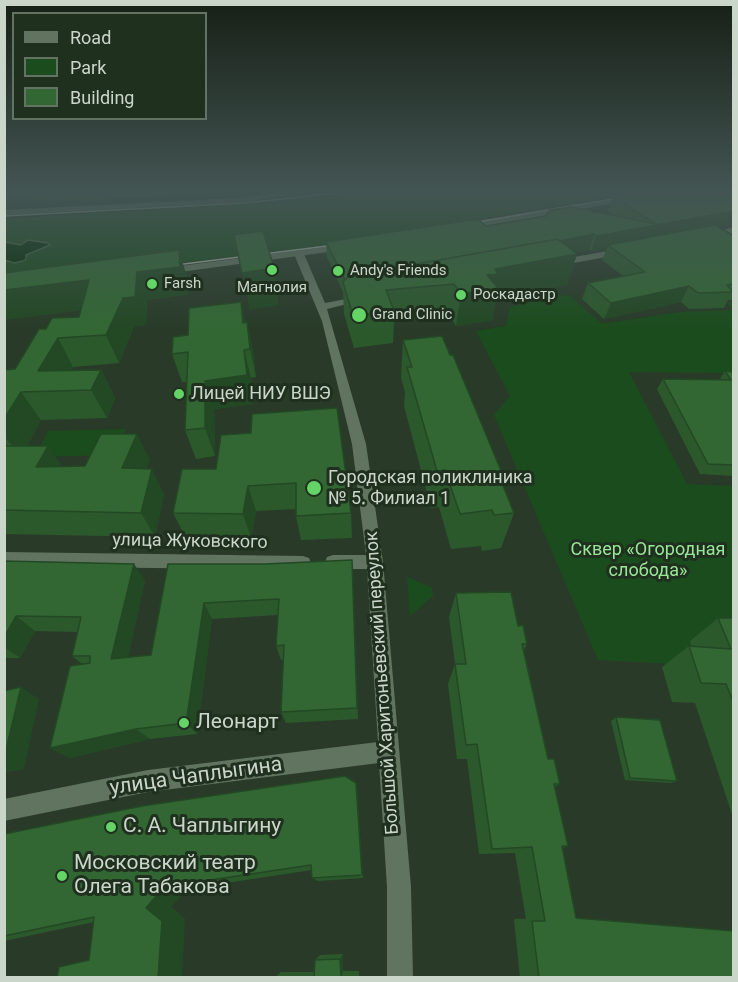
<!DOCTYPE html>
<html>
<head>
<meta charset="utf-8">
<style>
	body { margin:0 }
	#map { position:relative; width:738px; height:982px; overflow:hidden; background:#293b28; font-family:Roboto,sans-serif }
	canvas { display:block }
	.frame { position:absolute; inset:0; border:6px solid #cbd6ca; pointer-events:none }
	.legend { position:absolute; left:12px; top:12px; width:195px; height:108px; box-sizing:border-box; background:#1f301f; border:2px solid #647263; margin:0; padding:8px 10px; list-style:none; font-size:18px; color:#cbd6ca }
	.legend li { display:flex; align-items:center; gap:12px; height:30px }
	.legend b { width:30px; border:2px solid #647263 }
</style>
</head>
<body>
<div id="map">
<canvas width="738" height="982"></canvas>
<div class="frame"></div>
<ul class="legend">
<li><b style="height:8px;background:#617460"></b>Road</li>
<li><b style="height:16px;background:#1b4c1d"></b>Park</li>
<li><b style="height:16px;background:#326733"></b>Building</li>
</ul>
</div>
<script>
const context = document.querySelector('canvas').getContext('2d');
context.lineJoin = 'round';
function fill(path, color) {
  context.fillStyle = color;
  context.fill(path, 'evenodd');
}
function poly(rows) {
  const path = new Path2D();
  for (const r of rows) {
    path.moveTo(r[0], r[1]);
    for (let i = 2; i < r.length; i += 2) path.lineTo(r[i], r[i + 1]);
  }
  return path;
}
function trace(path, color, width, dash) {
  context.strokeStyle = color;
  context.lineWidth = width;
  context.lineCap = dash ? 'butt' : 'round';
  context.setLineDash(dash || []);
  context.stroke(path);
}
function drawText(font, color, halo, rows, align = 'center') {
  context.font = font + ' Roboto,sans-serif';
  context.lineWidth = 6;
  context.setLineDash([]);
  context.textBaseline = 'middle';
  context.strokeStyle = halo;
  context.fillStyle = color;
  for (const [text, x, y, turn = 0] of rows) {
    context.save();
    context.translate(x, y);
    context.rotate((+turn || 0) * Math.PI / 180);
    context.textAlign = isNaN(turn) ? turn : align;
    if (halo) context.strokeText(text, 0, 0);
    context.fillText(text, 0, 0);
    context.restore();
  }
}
fill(poly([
	[367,192,639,192,331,244,5,285,5,219,258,203],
	[569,295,602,324,680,312,733,310,727,303,733,302,733,373,629,372,687,484,733,486,733,667,598,660,494,415,510,396,476,331,506,326,510,307,555,296],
	[126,429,116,455,35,457,48,431],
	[407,577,432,588,433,596,410,616]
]), '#1b4c1d');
const water = poly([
	[28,240,48,243,50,245,26,255,26,259,23,261,14,263,5,260,5,242,21,245,28,240]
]);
fill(water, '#012a04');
trace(water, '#3e5e3f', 1.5);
fill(poly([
	[734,227,734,233,708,238,704,235,734,227],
	[625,248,628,249,628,253,557,266,552,263,557,260,625,248],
	[299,251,304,254,325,303,362,296,367,299,327,309,366,444,383,562,411,887,413,978,387,978,387,887,379,763,148,792,4,821,4,799,148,770,378,742,367,569,333,569,327,567,325,562,327,557,333,555,366,555,352,444,322,321,294,254,299,251],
	[4,552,303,556,309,558,311,563,309,568,303,570,4,566,4,552]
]), '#617460');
fill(poly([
	[283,192,311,192,240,202,4,215,4,210,240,198,283,192],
	[655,192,676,192,465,230,461,227,465,224,655,192],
	[347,244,352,247,350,249,165,274,160,271,165,268,347,244]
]), '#617460');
trace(poly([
	[4,216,244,203,348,192],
	[465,224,654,192],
	[168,266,343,244]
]), '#a3b0a2', 1.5);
fill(poly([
	[4,192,238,192,97,200,4,199],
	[734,192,734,224,718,227,734,236,734,300,728,300,724,308,689,309,681,302,604,319,582,299,588,283,623,276,602,260,607,248,591,251,589,250,574,252,577,254,567,285,496,299,492,320,456,326,450,316,394,321,393,343,354,348,344,314,343,292,327,257,326,242,486,226,615,216,608,211,613,197],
	[187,277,189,294,147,300,146,325,134,326,119,363,73,367,71,371,101,370,115,398,107,418,41,420,27,446,62,467,85,466,150,460,146,469,164,494,155,537,4,534,4,370,15,369,46,329,79,317,81,311],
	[241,302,245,323,247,322,253,351,256,377,251,378,254,404,214,409,215,456,196,459,185,430,187,382,182,382,172,354,188,335],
	[403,340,450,355,504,478,502,483,514,513,501,548,482,551,481,546,451,549,439,507,431,508,404,406,405,392,401,378],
	[725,371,734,372,734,476,700,474,657,389,663,379,720,379],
	[221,435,351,513,352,538,301,540,296,516,296,509,256,511,251,538,186,538,173,513,216,469],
	[352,560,358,719,286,723,281,712,284,659,281,660,276,646,278,615,212,619,197,734,150,739,70,758,50,748,82,664,72,656,78,632,35,631,20,658,4,658,4,561,145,580,128,657,151,655,168,564,265,564],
	[456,593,518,626,527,644,524,650,548,759,560,784,554,787,568,846,563,848,576,918,734,978,520,978,514,919,526,919,515,853,479,854,467,759,457,759,448,684,455,664,449,617],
	[718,618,734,618,734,820,695,703,672,702,662,667,689,646,691,646,690,641],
	[616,717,677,781,671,783,625,780,611,721],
	[357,795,363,878,318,881,312,878,312,870,186,889,171,907,185,919,89,960,94,922,4,941,4,834],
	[343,954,343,971,359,971,359,978,274,978,281,972,314,972,315,960,320,955]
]), '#2b592c');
fill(poly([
	[734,211,734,224,612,247,608,245,607,248,591,251,596,236],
	[594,234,589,250,540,258,577,254,567,285,496,299,492,320,456,326,461,294,495,269,541,244],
	[179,250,187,277,189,294,147,300,146,325,134,326,119,363,106,335,123,298,137,272],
	[274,268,279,305,250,310,242,273],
	[89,280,101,308,4,320,4,290],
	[689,286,681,302,604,319,611,303],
	[241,302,247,330,249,351,243,323],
	[247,322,253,351,256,377,250,349],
	[58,338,73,367,61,391,38,371],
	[244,350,251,378,254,404,214,409,215,456,205,428,205,381],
	[101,370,115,398,107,418,91,390],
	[21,392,41,420,21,457,4,436,4,419],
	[137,434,150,460,137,494,122,468],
	[48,446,66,472,36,467],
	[152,469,164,494,155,537,141,513],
	[248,486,256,511,251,538,243,514],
	[134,564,145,580,125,672,111,659],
	[204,603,212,619,197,734,186,723],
	[16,616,35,631,20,658,4,647,4,637],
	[21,687,39,699,24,769,4,773,4,758],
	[136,729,150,739,70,758,50,748],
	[164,887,186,889,171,907,185,919,182,978,158,978,146,908],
	[343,954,343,971,341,978,340,959]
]), '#234824');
const building = poly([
	[638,192,734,192,734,211,596,236,594,234,559,241,558,239,349,276,345,280,326,242,478,219,486,226,546,216,550,210,572,207,656,224,613,197,638,192],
	[715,225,734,236,734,284,727,285,733,292,698,293,689,286,611,303,588,283,645,272,608,245,715,225],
	[263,231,274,268,242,273,234,235,263,231],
	[558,239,577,254,495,269,498,274,487,275,498,288,461,294,454,284,386,290,394,311,353,316,343,282,349,276,558,239],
	[179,250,180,267,137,272,135,297,123,298,106,335,58,338,38,371,101,370,91,390,21,392,4,419,4,370,15,369,39,329,46,329,52,318,79,317,89,280,4,290,4,273,179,250],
	[241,302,243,323,247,322,250,349,244,350,247,375,205,381,205,428,185,430,188,352,172,354,173,337,188,335,189,308,241,302],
	[442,336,450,355,453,355,480,420,504,478,500,478,514,513,494,515,492,510,460,514,445,470,437,471,407,367,412,367,403,340,442,336],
	[725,371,734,372,734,465,708,464,663,379,731,380,725,371],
	[337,408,351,513,296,516,296,483,248,486,243,514,173,513,182,469,216,469,221,435,251,433,252,414,337,408],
	[101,434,137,434,122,468,152,469,141,513,4,510,4,446,48,446,36,467,85,466,101,434],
	[352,560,357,708,281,712,284,645,276,646,279,599,204,603,186,723,136,729,50,748,70,666,90,663,90,656,72,656,81,617,16,616,4,637,4,561,134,564,111,659,151,655,168,564,265,564,352,560],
	[511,592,518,626,523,625,527,644,522,644,548,759,554,759,560,784,554,784,568,846,562,846,576,918,734,931,734,978,539,978,532,921,545,921,532,847,492,849,477,744,466,745,455,664,466,664,456,593,511,592],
	[718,618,734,618,734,703,726,684,701,683,689,646,731,649,718,618],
	[21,687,4,758,4,691,21,687],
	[616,717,660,720,677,781,630,778,616,717],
	[345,776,356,783,362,875,312,878,311,865,164,887,146,908,162,921,158,978,57,978,59,967,89,960,94,917,4,936,4,834,142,806,345,776],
	[340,959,341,978,314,978,315,960,340,959]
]);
fill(building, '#326733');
trace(building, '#234824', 1.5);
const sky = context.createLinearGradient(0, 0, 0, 330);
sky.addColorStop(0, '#172016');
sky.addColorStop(0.58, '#435553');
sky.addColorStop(1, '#43555300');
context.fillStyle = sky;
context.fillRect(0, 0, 738, 330);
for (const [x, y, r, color] of [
	[272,270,6,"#65d467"],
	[338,271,6,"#65d467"],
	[152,284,6,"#65d467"],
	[461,295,6,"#65d467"],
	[359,315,8,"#65d467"],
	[179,394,6,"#65d467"],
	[314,488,8,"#65d467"],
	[184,723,6,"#65d467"],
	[111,827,6,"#65d467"],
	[62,876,6,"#65d467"]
]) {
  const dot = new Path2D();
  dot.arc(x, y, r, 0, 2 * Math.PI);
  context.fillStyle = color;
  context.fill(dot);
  trace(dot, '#1f301f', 2);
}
drawText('15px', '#cbd6ca', '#1f301f', [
	["Andy's Friends",350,271],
	["Farsh",164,284],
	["Магнолия",272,288,"center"],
	["Роскадастр",473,295],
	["Grand Clinic",372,315]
], 'left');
drawText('18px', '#cbd6ca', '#1f301f', [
	["Лицей НИУ ВШЭ",191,394],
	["Городская поликлиника",328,478],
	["№ 5. Филиал 1",328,499]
], 'left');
drawText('18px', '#cbd6ca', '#1f301f', [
	["улица Жуковского",190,542,1],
	["Большой Харитоньевский переулок",383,683,-94]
]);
drawText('18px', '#9ae699', '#1f301f', [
	["Сквер «Огородная",648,550],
	["слобода»",648,571]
]);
drawText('21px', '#cbd6ca', '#1f301f', [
	["Леонарт",196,723],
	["С. А. Чаплыгину",123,827],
	["Московский театр",74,864],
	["Олега Табакова",74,888]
], 'left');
drawText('21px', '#cbd6ca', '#1f301f', [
	["улица Чаплыгина",196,777,-8]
]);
</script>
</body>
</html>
